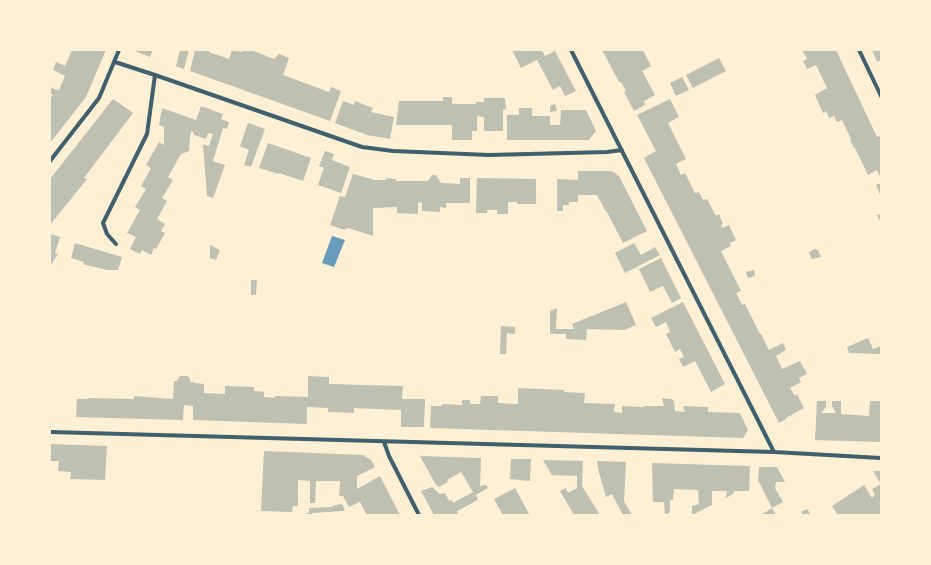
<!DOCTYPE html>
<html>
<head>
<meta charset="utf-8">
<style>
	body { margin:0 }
	#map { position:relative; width:931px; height:565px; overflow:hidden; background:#fdf0d5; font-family:Barlow,sans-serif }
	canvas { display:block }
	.frame { position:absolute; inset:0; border:51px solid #fdf0d5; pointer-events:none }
</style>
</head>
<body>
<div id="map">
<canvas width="931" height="565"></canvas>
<div class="frame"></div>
</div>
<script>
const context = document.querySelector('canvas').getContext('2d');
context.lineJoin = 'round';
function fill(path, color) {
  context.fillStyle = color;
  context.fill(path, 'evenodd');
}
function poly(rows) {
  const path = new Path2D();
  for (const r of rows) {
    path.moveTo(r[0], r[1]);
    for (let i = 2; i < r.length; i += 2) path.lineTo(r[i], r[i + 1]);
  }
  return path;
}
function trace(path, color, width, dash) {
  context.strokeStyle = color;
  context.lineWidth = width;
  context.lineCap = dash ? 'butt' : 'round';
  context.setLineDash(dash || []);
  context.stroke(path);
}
fill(poly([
	[332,236,345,240,334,267,322,263]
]), '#669bbc');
fill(poly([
	[72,50,106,50,86,97,50,143,50,99,53,95,50,94,50,88,59,90,65,76,53,70,56,62,65,66],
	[132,50,153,50,150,57],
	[180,50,189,50,184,69,176,66],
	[195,50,210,50,209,52,229,59,232,50,242,52,243,50,251,50,274,59,279,54,289,58,283,75,329,92,331,87,341,91,330,121,190,71],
	[512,50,542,50,545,56,555,51,576,91,565,96,560,86,553,90,537,60,521,68],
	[602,50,643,50,651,66,642,71,655,95,644,101,645,105,634,111,624,92,626,91,621,82,619,82],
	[802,50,836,50,877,137,881,136,881,179,877,170,868,175,855,148,854,148,850,140,851,139,842,120,837,122,834,116,829,118,826,111,823,113,815,95,827,88,816,65,807,69,803,61,807,59],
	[872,50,881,50,881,60,877,62],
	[719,58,726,71,693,88,686,75],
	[682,77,689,90,676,96,670,83],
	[443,97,452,97,452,104,476,104,476,102,484,102,484,98,505,98,506,109,503,110,503,131,484,131,484,117,477,116,477,131,472,131,472,140,452,140,452,125,396,125,399,101,443,101],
	[113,99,133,113,84,178,87,179,50,225,50,179],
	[670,99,679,117,668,123,686,159,676,164,681,175,685,173,695,193,699,192,703,200,707,199,716,216,719,214,723,224,721,225,722,228,729,225,736,240,730,243,731,246,721,251,741,291,736,293,742,305,745,304,760,334,761,334,769,350,783,343,786,350,776,356,782,369,800,361,807,374,799,378,801,382,790,388,795,396,797,394,804,408,786,418,786,419,779,423,644,158,656,151,637,115],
	[343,101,354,105,355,101,373,108,371,112,394,117,390,139,367,135,335,123],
	[555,104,557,111,550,112,550,106],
	[201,106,223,114,221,119,229,122,227,129,223,128,213,161,225,165,213,198,207,196,203,144,209,146,213,134,208,133,206,139,194,135,192,130,190,136,189,151,181,154,168,177,173,180,162,198,167,201,157,219,165,224,161,231,165,233,156,249,154,248,151,255,142,250,140,254,130,249,136,237,127,233,140,210,135,207,146,189,141,186,151,168,146,165,159,142,164,145,164,127,159,125,162,108,196,120],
	[519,108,532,108,532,116,550,116,550,125,560,125,561,110,586,110,596,131,589,140,507,140,507,115,519,115],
	[248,123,265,129,251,167,244,165,249,150,240,146],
	[268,143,311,158,303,181,279,173,279,174,259,168],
	[325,151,334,154,332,160,350,167,341,193,318,185,324,168,319,166],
	[578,171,612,171,619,176,647,231,623,243,607,212,606,212,597,195,578,195,578,202,569,202,569,205,563,205,563,211,557,211,557,179,578,180],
	[353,174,375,180,386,180,386,178,396,179,396,181,428,181,432,175,436,175,441,183,460,184,460,178,470,178,470,203,446,203,446,208,440,207,440,212,422,211,422,203,418,202,418,214,397,213,397,207,373,208,373,236,348,228,344,230,330,225,340,196,345,197],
	[477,178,536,179,536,204,517,204,517,202,508,202,508,214,497,214,497,210,487,210,487,213,476,213],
	[881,183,881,197,876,185],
	[881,214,881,223,877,215],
	[50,234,60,237,55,253,58,254,50,266],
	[75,243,122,257,118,270,107,270,83,264,84,262,71,258],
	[634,243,641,255,655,247,660,255,625,273,615,253],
	[210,245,220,250,216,260,210,258],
	[815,249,818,250,821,257,812,259,809,252],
	[661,258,681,298,672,303,663,286,650,292,639,269],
	[754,270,755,276,748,278,746,272],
	[251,280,257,280,256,295,251,295],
	[626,302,636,325,624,330,587,329,586,340,566,339,566,334,550,334,550,311,557,308,556,329,574,329,572,324],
	[683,302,725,384,711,392,695,361,683,367,679,359,684,357,680,349,675,352,666,334,670,332,666,322,656,327,651,318],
	[501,326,515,327,515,334,507,333,506,354,500,354],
	[868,338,873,349,881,346,881,354,849,353,847,347],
	[180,376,188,376,190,379,190,382,194,382,194,383,204,384,204,393,225,394,225,386,254,387,254,391,264,392,264,397,275,398,275,396,308,397,308,376,329,377,329,384,403,386,402,399,425,399,424,427,401,427,401,410,354,408,354,413,328,412,328,408,307,407,307,424,193,420,193,406,184,405,183,420,76,417,77,399,87,399,88,398,133,399,134,399,134,396,173,399,174,381,177,381],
	[518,388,564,390,564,392,585,393,584,403,615,404,614,412,622,413,622,406,644,407,644,406,664,406,662,398,671,399,674,401,675,411,685,412,683,406,708,407,708,412,740,413,748,430,743,438,430,428,431,406,442,406,442,404,462,405,462,400,470,400,470,404,480,404,481,396,498,396,498,403,518,404],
	[817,401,826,401,826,407,821,413,836,413,832,406,832,401,841,401,841,414,869,416,870,401,881,401,881,442,815,440],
	[50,444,107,446,105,480,70,479,71,472,58,471,59,461,50,461],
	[264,451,363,455,371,460,375,467,357,476,357,489,380,476,400,515,367,515,360,502,349,507,343,496,339,496,340,481,316,481,315,503,310,503,310,481,298,480,298,506,293,506,292,512,261,511],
	[420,456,481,458,480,486,486,485,488,488,476,495,478,500,457,511,458,515,434,515,421,491,432,487,440,494,445,493,449,501,452,500,453,503,473,492,461,472,447,480,448,482,439,487,437,485,436,485],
	[511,459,531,459,530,481,510,479],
	[543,460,583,461,582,486,600,515,574,515,560,491,566,488,568,493,577,488,577,476,552,475],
	[597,461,626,462,624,501,632,515,623,515,612,494,606,497,598,469],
	[652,463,750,466,749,491,734,491,733,494,726,498,727,491,712,491,712,505,692,515,692,506,699,504,698,490,674,489,673,500,670,500,670,512,665,515,664,502,653,502],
	[759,467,777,467,785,482,776,482,775,488,783,502,772,508,758,480],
	[873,471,881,471,881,515,838,515,832,506,864,485,872,498,875,495,872,489,881,484],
	[515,488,529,514,528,515,503,515,494,499],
	[342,504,345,510,343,511,312,513,312,515,303,515,303,514,309,513,309,508,332,507,335,505],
	[772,508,776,515,759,515,764,513],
	[807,509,811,515,803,515,801,512]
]), '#bec0b2');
trace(poly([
	[571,50,774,452],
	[859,50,881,96],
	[115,62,155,75,362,147,393,151,489,155,607,152,622,150],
	[50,161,99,98,119,50],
	[116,244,107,234,103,223,147,134,155,75],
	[50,432,774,452,881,458],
	[384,442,389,456,419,515]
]), '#3f606c', 4);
</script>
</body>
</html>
